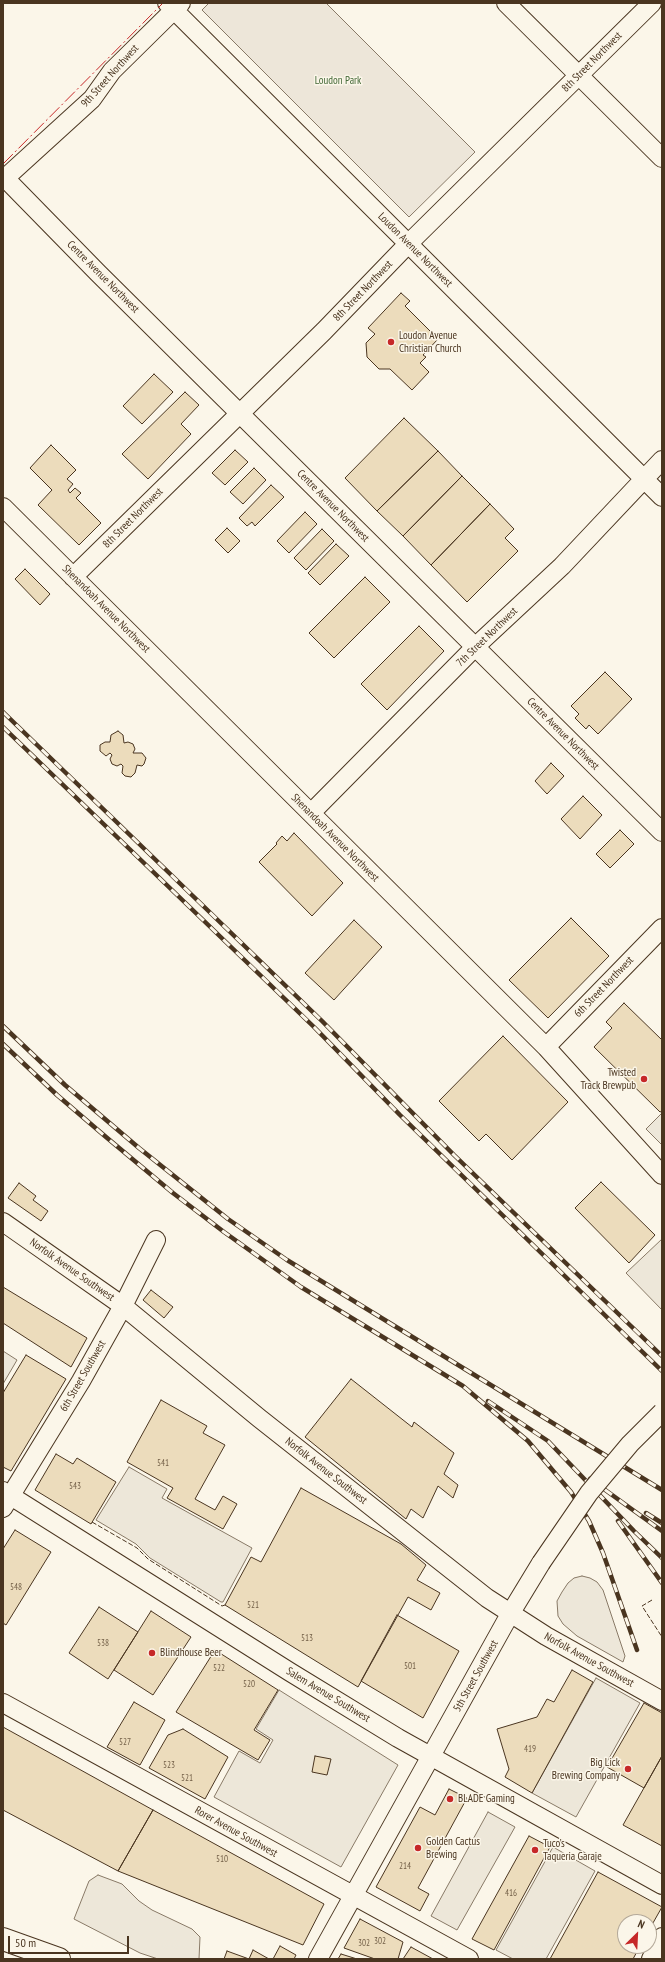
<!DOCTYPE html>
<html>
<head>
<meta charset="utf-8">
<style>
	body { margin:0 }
	#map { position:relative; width:665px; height:1962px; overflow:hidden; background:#fbf6e9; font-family:"PT Sans Narrow",sans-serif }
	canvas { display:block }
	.frame { position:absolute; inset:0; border:4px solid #4a3520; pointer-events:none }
	.north { position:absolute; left:617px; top:1914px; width:40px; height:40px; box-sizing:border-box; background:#fbf6e9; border:1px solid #b4a999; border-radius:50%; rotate:24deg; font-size:11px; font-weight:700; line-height:16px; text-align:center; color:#4a3520 }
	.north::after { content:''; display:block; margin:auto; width:14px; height:18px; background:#c62828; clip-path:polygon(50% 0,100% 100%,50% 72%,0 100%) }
	.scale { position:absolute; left:8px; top:1936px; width:121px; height:18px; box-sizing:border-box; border:2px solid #4a3520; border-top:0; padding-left:5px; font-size:12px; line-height:14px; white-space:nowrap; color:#4a3520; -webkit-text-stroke:3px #fbf6e9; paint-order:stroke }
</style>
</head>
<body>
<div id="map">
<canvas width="665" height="1962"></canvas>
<div class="frame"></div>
<div class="north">N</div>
<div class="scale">50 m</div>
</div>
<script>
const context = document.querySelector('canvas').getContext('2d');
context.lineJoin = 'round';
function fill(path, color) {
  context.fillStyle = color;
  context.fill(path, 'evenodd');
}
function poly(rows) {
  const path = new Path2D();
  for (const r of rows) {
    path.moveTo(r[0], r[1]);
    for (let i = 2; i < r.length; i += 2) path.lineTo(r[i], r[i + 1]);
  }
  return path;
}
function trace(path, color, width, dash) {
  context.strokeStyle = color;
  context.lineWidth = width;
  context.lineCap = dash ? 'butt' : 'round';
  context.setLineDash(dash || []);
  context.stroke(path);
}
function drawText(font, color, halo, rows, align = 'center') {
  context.font = font + ' "PT Sans Narrow",sans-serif';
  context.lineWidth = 3;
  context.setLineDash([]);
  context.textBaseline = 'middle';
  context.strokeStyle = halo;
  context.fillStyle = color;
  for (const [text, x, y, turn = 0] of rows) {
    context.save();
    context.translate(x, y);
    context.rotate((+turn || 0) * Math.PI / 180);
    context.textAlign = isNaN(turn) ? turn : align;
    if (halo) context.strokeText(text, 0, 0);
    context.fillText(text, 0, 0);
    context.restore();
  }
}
const green = poly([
	[209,3,326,3,475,152,409,217,202,10,209,3]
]);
fill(green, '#ede6d9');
trace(green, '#887966', 1);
const parking = poly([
	[662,1113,662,1145,646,1129,662,1113],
	[662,1239,662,1310,626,1273,662,1239],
	[3,1351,17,1360,3,1384,3,1351],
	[129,1467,167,1489,162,1498,252,1548,223,1602,221,1602,150,1558,136,1544,96,1520,129,1467],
	[582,1576,590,1578,597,1582,603,1590,625,1656,623,1662,577,1636,563,1624,558,1616,557,1601,562,1592,568,1583,574,1578,582,1576],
	[596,1678,640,1703,576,1817,532,1793,596,1678],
	[279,1690,398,1765,341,1867,214,1797,239,1751,260,1763,273,1740,256,1729,279,1690],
	[488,1812,515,1827,457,1930,431,1916,488,1812],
	[553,1847,595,1871,546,1959,513,1959,496,1950,553,1847],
	[98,1875,122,1884,139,1901,152,1910,192,1929,200,1937,199,1959,158,1959,140,1953,74,1919,89,1881,98,1875]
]);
fill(parking, '#ede7d9');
trace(parking, '#887966', 1);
const building = poly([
	[401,293,410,301,405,306,438,339,423,355,426,357,420,363,429,372,412,390,390,369,379,369,367,357,366,343,375,334,368,328,401,293],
	[154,374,173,392,142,424,123,406,154,374],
	[185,392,199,405,181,424,191,434,148,479,122,454,185,392],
	[404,418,438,451,377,511,345,478,404,418],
	[51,445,76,470,67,479,73,484,68,490,70,493,75,488,81,493,76,498,101,523,79,545,38,505,52,490,30,468,51,445],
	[235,450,248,462,225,485,212,473,235,450],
	[438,451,462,476,403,536,377,511,438,451],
	[254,468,266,480,243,504,230,492,254,468],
	[462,476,490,504,431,565,403,536,462,476],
	[271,485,284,497,255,526,252,522,247,526,239,518,271,485],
	[490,504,514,529,505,538,518,551,467,602,431,565,490,504],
	[305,512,317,524,289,553,277,541,305,512],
	[227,528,240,541,228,553,215,540,227,528],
	[322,529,334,541,306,570,294,558,322,529],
	[336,544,349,556,320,585,308,573,336,544],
	[25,569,50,594,40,605,15,579,25,569],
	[365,577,390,602,334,658,309,633,365,577],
	[419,626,444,651,387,710,361,684,419,626],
	[605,672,632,699,598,734,589,725,586,729,575,718,579,714,571,706,605,672],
	[118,731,123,735,124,743,128,742,133,744,135,749,133,753,142,753,146,758,144,764,142,766,137,765,135,773,131,777,125,776,122,773,123,766,121,764,117,766,112,764,110,759,112,755,110,753,106,756,100,751,100,745,105,742,110,742,111,735,118,731],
	[551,763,564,776,547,794,535,781,551,763],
	[583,796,602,815,580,839,561,819,583,796],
	[620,830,634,844,610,868,596,854,620,830],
	[294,833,343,883,312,916,259,862,277,844,276,843,282,836,287,841,294,833],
	[571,918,609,956,548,1018,509,980,571,918],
	[354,920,382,947,334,1000,305,973,354,920],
	[624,1003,662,1040,662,1111,660,1112,594,1047,612,1028,606,1022,624,1003],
	[503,1036,568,1102,512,1160,486,1134,479,1141,439,1101,503,1036],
	[601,1182,655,1235,629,1263,575,1208,601,1182],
	[19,1183,36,1196,33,1200,48,1211,41,1221,8,1198,19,1183],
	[3,1287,87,1338,71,1367,3,1323,3,1287],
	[151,1290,173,1307,164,1318,143,1300,151,1290],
	[26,1355,66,1379,11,1471,3,1467,3,1393,26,1355],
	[351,1379,412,1427,414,1422,454,1453,444,1474,458,1485,453,1498,438,1486,423,1518,411,1509,406,1519,305,1437,351,1379],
	[161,1400,207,1426,203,1433,225,1445,195,1499,215,1510,223,1496,237,1504,223,1529,167,1498,173,1488,127,1462,161,1400],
	[56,1454,73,1464,77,1458,116,1482,91,1524,35,1490,56,1454],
	[301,1488,401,1544,426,1565,417,1580,440,1593,431,1610,408,1597,358,1687,225,1605,251,1557,261,1562,301,1488],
	[15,1530,51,1552,6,1625,3,1623,3,1549,15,1530],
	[99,1607,138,1632,108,1679,69,1653,99,1607],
	[151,1611,191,1637,153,1695,114,1670,151,1611],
	[397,1615,459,1651,423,1718,361,1681,397,1615],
	[215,1650,278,1690,254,1730,270,1740,258,1760,176,1712,215,1650],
	[572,1670,593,1682,532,1793,505,1777,509,1769,497,1729,537,1717,547,1699,554,1702,572,1670],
	[134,1702,165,1720,140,1765,107,1747,134,1702],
	[644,1703,662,1713,662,1756,644,1788,607,1767,644,1703],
	[3,1727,153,1810,118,1871,3,1810,3,1727],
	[183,1729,228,1757,205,1799,149,1768,168,1735,183,1729],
	[315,1756,331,1759,327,1775,312,1772,315,1756],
	[662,1756,662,1846,623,1825,662,1756],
	[449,1789,467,1798,418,1888,429,1894,420,1911,376,1887,420,1807,435,1815,449,1789],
	[153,1810,324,1904,303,1945,118,1871,153,1810],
	[529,1836,550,1847,494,1950,472,1939,529,1836],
	[598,1872,662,1907,649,1930,649,1922,625,1922,625,1946,640,1946,633,1959,550,1959,598,1872],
	[360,1919,403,1942,398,1959,375,1959,344,1948,360,1919],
	[280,1946,296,1955,294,1959,273,1959,280,1946],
	[411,1947,433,1959,403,1959,411,1947],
	[253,1950,269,1959,249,1959,253,1950],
	[227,1951,249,1959,224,1959,227,1951],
	[341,1954,357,1959,338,1959,341,1954]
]);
fill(building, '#ecdcbc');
trace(building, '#4a3520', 1);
const minor = poly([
	[167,3,662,497],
	[506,3,662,158],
	[5,178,98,273,662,832],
	[3,180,92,99,112,71,181,3],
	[3,507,546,1047,662,1175],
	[73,577,324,331,408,244,652,3],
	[311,813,475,647,562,566,662,460],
	[546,1047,662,928],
	[3,1222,123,1306,259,1418,487,1598,546,1636,662,1701],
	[3,1491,290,1672,398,1738,662,1885],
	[3,1508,81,1381,123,1306,156,1240],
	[3,1703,469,1959],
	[318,1959,510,1614,541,1563],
	[651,1959,662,1937]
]);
const major = poly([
	[3,1939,59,1959]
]);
trace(minor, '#4a3520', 20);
trace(major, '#4a3520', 24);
trace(minor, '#fbf6e9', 18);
trace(major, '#fbf6e9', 22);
const rail = poly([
	[3,712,322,1021,454,1155,662,1356],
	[3,727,315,1028,400,1115,662,1371],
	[3,1026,65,1085,139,1148,228,1219,287,1260,662,1490],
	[3,1044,57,1095,106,1137,173,1193,224,1232,301,1287,463,1386,528,1441,571,1492,589,1521,603,1553,637,1650],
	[488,1401,548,1441,634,1531,662,1558],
	[590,1479,662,1531],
	[646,1513,662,1523],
	[618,1521,662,1583]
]);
trace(rail, '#4a3520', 4.5);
trace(rail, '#fbf6e9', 3, [9]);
const minorBridge = poly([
	[541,1563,589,1493,630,1444,662,1412]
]);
trace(minorBridge, '#4a3520', 20, []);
trace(minorBridge, '#fbf6e9', 18);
trace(poly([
	[92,1522,137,1548,148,1559,222,1606,225,1605],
	[652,1600,642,1606,662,1637]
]), '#4a3520', 1, [5, 2]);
trace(poly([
	[3,164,163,3]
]), '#c62828', 1, [14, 3, 2, 3]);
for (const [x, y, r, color] of [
	[391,342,4,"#c62828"],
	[644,1079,4,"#c62828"],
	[152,1653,4,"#c62828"],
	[628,1769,4,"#c62828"],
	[450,1799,4,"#c62828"],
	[418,1848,4,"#c62828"],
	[535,1850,4,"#c62828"]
]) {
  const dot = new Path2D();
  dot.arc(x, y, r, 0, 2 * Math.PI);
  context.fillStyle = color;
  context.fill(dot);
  trace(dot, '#fbf6e9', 1.5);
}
drawText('9px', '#725f47', null, [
	["541",163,1463],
	["543",75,1486],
	["548",16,1587],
	["521",253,1605],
	["513",307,1638],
	["538",103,1643],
	["501",410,1666],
	["522",219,1668],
	["520",249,1684],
	["527",125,1742],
	["419",530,1749],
	["523",169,1765],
	["521",187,1778],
	["510",222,1859],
	["214",405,1866],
	["416",511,1893],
	["302",380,1941],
	["302",364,1943]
]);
drawText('11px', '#4a3520', '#fbf6e9', [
	["8th Street Northwest",592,62,-45],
	["9th Street Northwest",110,76,-48],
	["Loudon Avenue Northwest",415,250,45],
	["Centre Avenue Northwest",103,277,45],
	["8th Street Northwest",363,291,-46],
	["Centre Avenue Northwest",333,506,45],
	["8th Street Northwest",133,518,-45],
	["Shenandoah Avenue Northwest",106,609,45],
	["7th Street Northwest",487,637,-44],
	["Centre Avenue Northwest",563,734,45],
	["Shenandoah Avenue Northwest",335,838,45],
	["6th Street Northwest",604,987,-46],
	["Norfolk Avenue Southwest",72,1270,35],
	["6th Street Southwest",83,1376,-60],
	["Norfolk Avenue Southwest",326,1471,38],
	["Norfolk Avenue Southwest",589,1660,29],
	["5th Street Southwest",476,1676,-61],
	["Salem Avenue Southwest",328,1695,31],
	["Rorer Avenue Southwest",236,1832,29]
]);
drawText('11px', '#436837', '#fbf6e9', [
	["Loudon Park",338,81]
]);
drawText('11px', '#4a3520', '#fbf6e9', [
	["Loudon Avenue",399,336],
	["Christian Church",399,349],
	["Twisted",636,1073,"right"],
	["Track Brewpub",636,1086,"right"],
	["Blindhouse Beer",160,1653],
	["Big Lick",620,1763,"right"],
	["Brewing Company",620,1776,"right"],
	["BLADE Gaming",458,1799],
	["Golden Cactus",426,1842],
	["Brewing",426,1855],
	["Tuco’s",543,1844],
	["Taqueria Garaje",543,1857]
], 'left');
</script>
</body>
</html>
